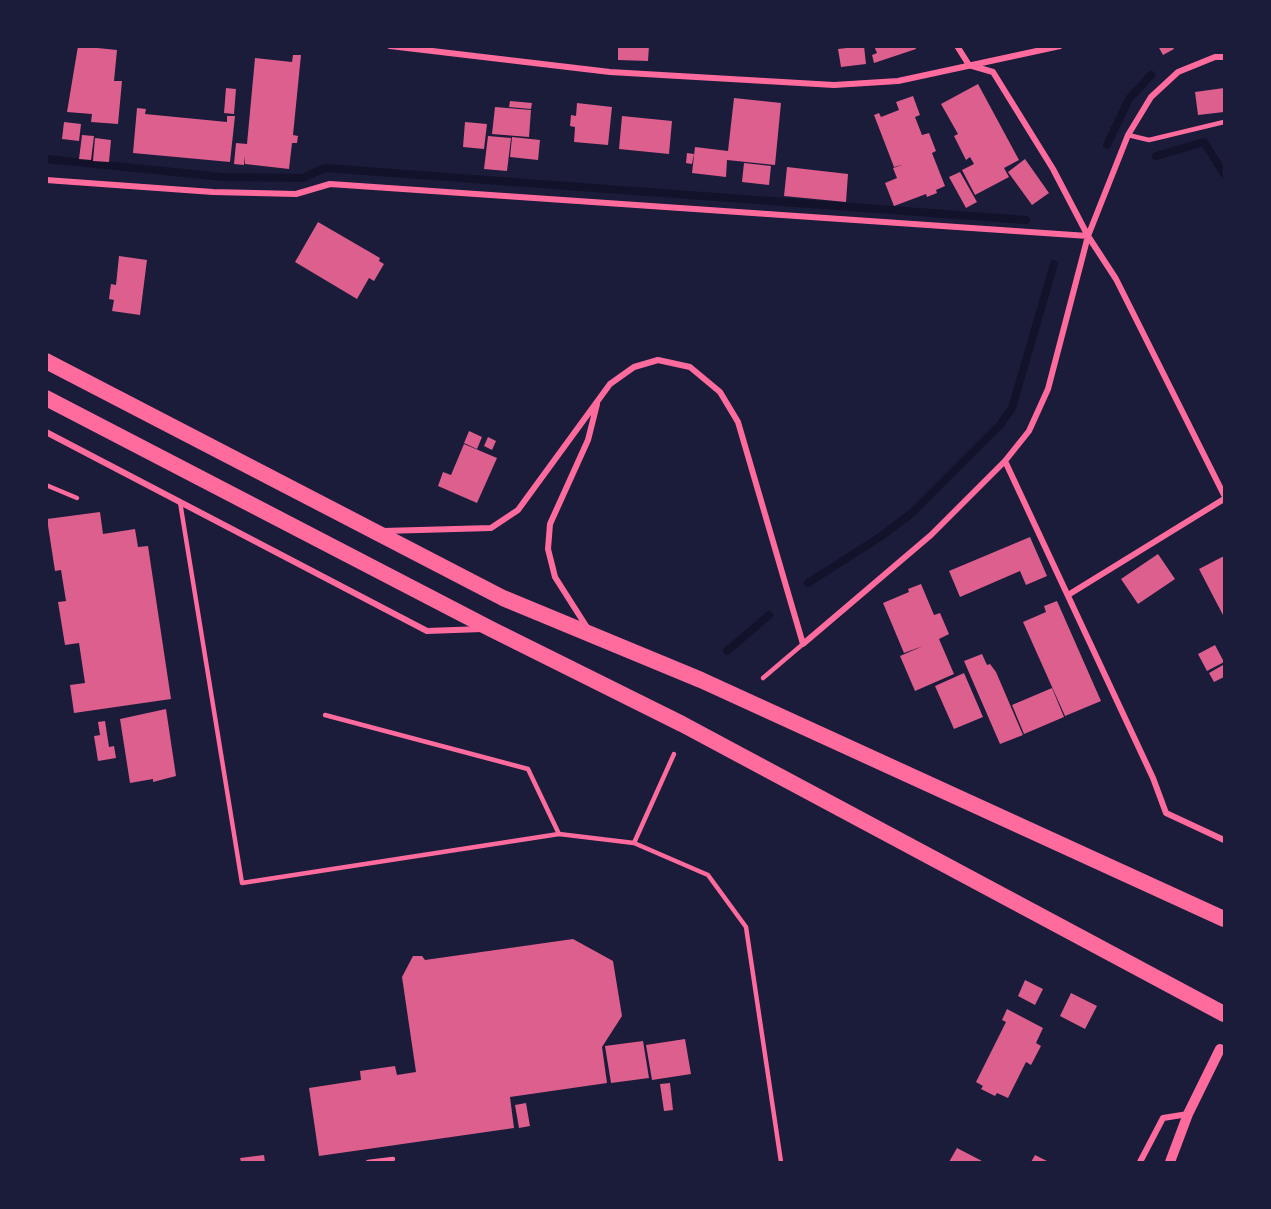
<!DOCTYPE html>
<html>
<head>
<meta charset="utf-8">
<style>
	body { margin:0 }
	#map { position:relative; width:1271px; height:1209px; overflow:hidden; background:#1b1b3a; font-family:"Source Sans 3",sans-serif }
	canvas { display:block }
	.frame { position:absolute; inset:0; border:48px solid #1b1b3a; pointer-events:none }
</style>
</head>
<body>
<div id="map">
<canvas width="1271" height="1209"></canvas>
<div class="frame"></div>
</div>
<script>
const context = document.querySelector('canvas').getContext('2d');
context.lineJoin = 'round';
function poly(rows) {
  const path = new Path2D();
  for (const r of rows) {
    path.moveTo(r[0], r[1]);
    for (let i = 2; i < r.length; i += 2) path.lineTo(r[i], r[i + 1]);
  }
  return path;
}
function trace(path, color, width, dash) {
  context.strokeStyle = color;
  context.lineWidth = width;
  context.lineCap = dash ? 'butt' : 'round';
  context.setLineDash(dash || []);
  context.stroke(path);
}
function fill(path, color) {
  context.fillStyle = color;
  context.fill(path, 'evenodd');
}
trace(poly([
	[1107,145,1129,99,1151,75],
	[1156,156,1204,142,1224,174],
	[46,159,223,177,303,178,325,168,1026,220],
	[808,583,880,537,912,513,1000,425,1012,408,1054,264],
	[727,651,769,615]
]), '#12122b', 8);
fill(poly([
	[78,46,117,50,114,81,122,81,118,124,91,122,92,114,67,112],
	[618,46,649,46,648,61,618,60],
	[864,46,866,64,841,67,838,49],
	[874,46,915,46,916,49,874,63,872,55,877,53],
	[1158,46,1172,46,1174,49,1163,55],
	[293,55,301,55,293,135,298,136,297,143,292,143,289,169,245,164,245,156,244,165,234,164,236,143,247,144,255,58,292,62],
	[978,84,1019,160,1004,168,1009,177,975,195,962,170,974,164,970,157,966,160,954,136,958,134,941,104],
	[226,88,236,89,234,114,224,113],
	[1224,88,1224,112,1198,115,1195,92],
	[913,96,920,115,915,117,922,135,929,133,936,151,932,153,945,186,936,190,937,193,927,197,926,194,894,206,885,183,897,178,893,168,902,165,894,167,874,115,879,113,881,117,899,110,896,102],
	[734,98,781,103,775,165,727,160,726,177,692,173,695,147,728,151],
	[510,101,532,103,531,109,509,107],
	[577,103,612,107,608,145,574,142,575,127,570,126,571,115,576,116],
	[495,107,531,110,529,137,492,134],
	[137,108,146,109,145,114,227,122,227,116,235,116,230,162,133,153],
	[622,116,672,121,669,154,619,149],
	[64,122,81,124,79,141,62,139],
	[465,122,487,124,484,149,463,147],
	[82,135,94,136,91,160,79,159],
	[488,136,511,138,507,171,484,169],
	[512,137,540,140,538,160,510,157],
	[95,138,111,140,109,162,93,161],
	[687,153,694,154,692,164,686,163],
	[1025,159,1049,193,1032,205,1008,172],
	[744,163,771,166,769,185,742,182],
	[787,167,848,174,846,202,784,196],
	[960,172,977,202,966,208,949,177],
	[318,222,380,258,379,261,384,264,374,281,369,278,357,299,295,262],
	[119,256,147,260,140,315,112,311,114,300,109,299,111,284,116,285],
	[469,431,482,437,477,449,464,443],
	[488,437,496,441,492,450,484,446],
	[464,444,497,458,477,503,438,486,443,472,451,475],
	[100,512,103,534,135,529,138,547,148,546,171,699,74,713,70,685,85,683,79,643,65,645,58,602,66,601,61,570,55,571,47,519],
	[1030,537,1047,576,1026,585,1020,571,960,597,949,571],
	[1158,554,1175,579,1138,604,1121,579],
	[1224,556,1224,617,1199,569],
	[921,584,934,615,940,613,949,634,939,639,954,674,915,691,900,656,923,646,904,653,883,603,909,592,908,589],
	[1057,601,1101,701,1065,716,1023,622,1046,612,1044,606],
	[1215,645,1224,662,1207,671,1198,654],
	[982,654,987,665,990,664,996,672,1023,735,1000,744,964,661],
	[1223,665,1224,677,1214,682,1209,673],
	[964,673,983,717,954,729,935,686],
	[1052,688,1064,717,1024,734,1012,705],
	[166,709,176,776,153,782,153,779,130,783,120,719],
	[105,721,107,734,100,735,98,722],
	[107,734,109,747,114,746,116,758,98,761,94,736],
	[573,939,613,961,622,1016,602,1047,607,1083,510,1097,514,1128,319,1156,309,1088,361,1080,360,1071,395,1066,397,1075,416,1072,402,977,413,956,422,956,425,960],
	[1025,980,1043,989,1035,1005,1018,996],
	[1071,993,1097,1006,1085,1029,1060,1016],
	[1007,1009,1043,1028,1036,1043,1041,1046,1031,1065,1026,1062,1008,1098,997,1093,995,1096,981,1089,983,1086,976,1082,1006,1022,1002,1020],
	[685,1039,691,1074,652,1080,646,1045],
	[643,1041,649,1078,611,1083,605,1046],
	[670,1083,673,1110,664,1111,660,1084],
	[526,1103,530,1126,519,1128,515,1105],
	[957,1148,982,1161,982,1162,949,1162],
	[264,1155,265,1162,241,1162,240,1158],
	[1035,1155,1049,1162,1031,1162]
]), '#dd5f8e');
trace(poly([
	[1128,135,1149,140,1224,122],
	[46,485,77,498],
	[180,502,242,883,559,834,634,843,708,875,746,927,781,1162],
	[763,678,803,644],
	[325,715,528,769,559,834],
	[634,843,674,754],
	[368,1162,393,1159]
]), '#ff6b9d', 4.5);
trace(poly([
	[390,46,610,72,834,85,898,81,1060,46],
	[957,46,969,65,993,72,1053,169,1088,236,1116,279,1224,495],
	[46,180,213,192,296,194,330,184,1088,236],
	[46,432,427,631,482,629],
	[1005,461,1153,778,1166,813,1224,840],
	[383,531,491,528,518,510,610,384,634,367,658,360,690,367,720,392,738,422,803,644,931,535,1005,461,1029,431,1048,389,1088,236,1128,135,1151,97,1178,72,1215,57,1224,57],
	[1068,595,1224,499],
	[588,629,555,577,548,549,550,524,588,440,597,404],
	[1140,1162,1163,1118,1188,1114]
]), '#ff6b9d', 6);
trace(poly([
	[1170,1162,1188,1114,1220,1049]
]), '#ff6b9d', 10);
trace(poly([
	[46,361,503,598,701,680,1224,919],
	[46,398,491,629,682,724,1224,1014]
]), '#ff6b9d', 16);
</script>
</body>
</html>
